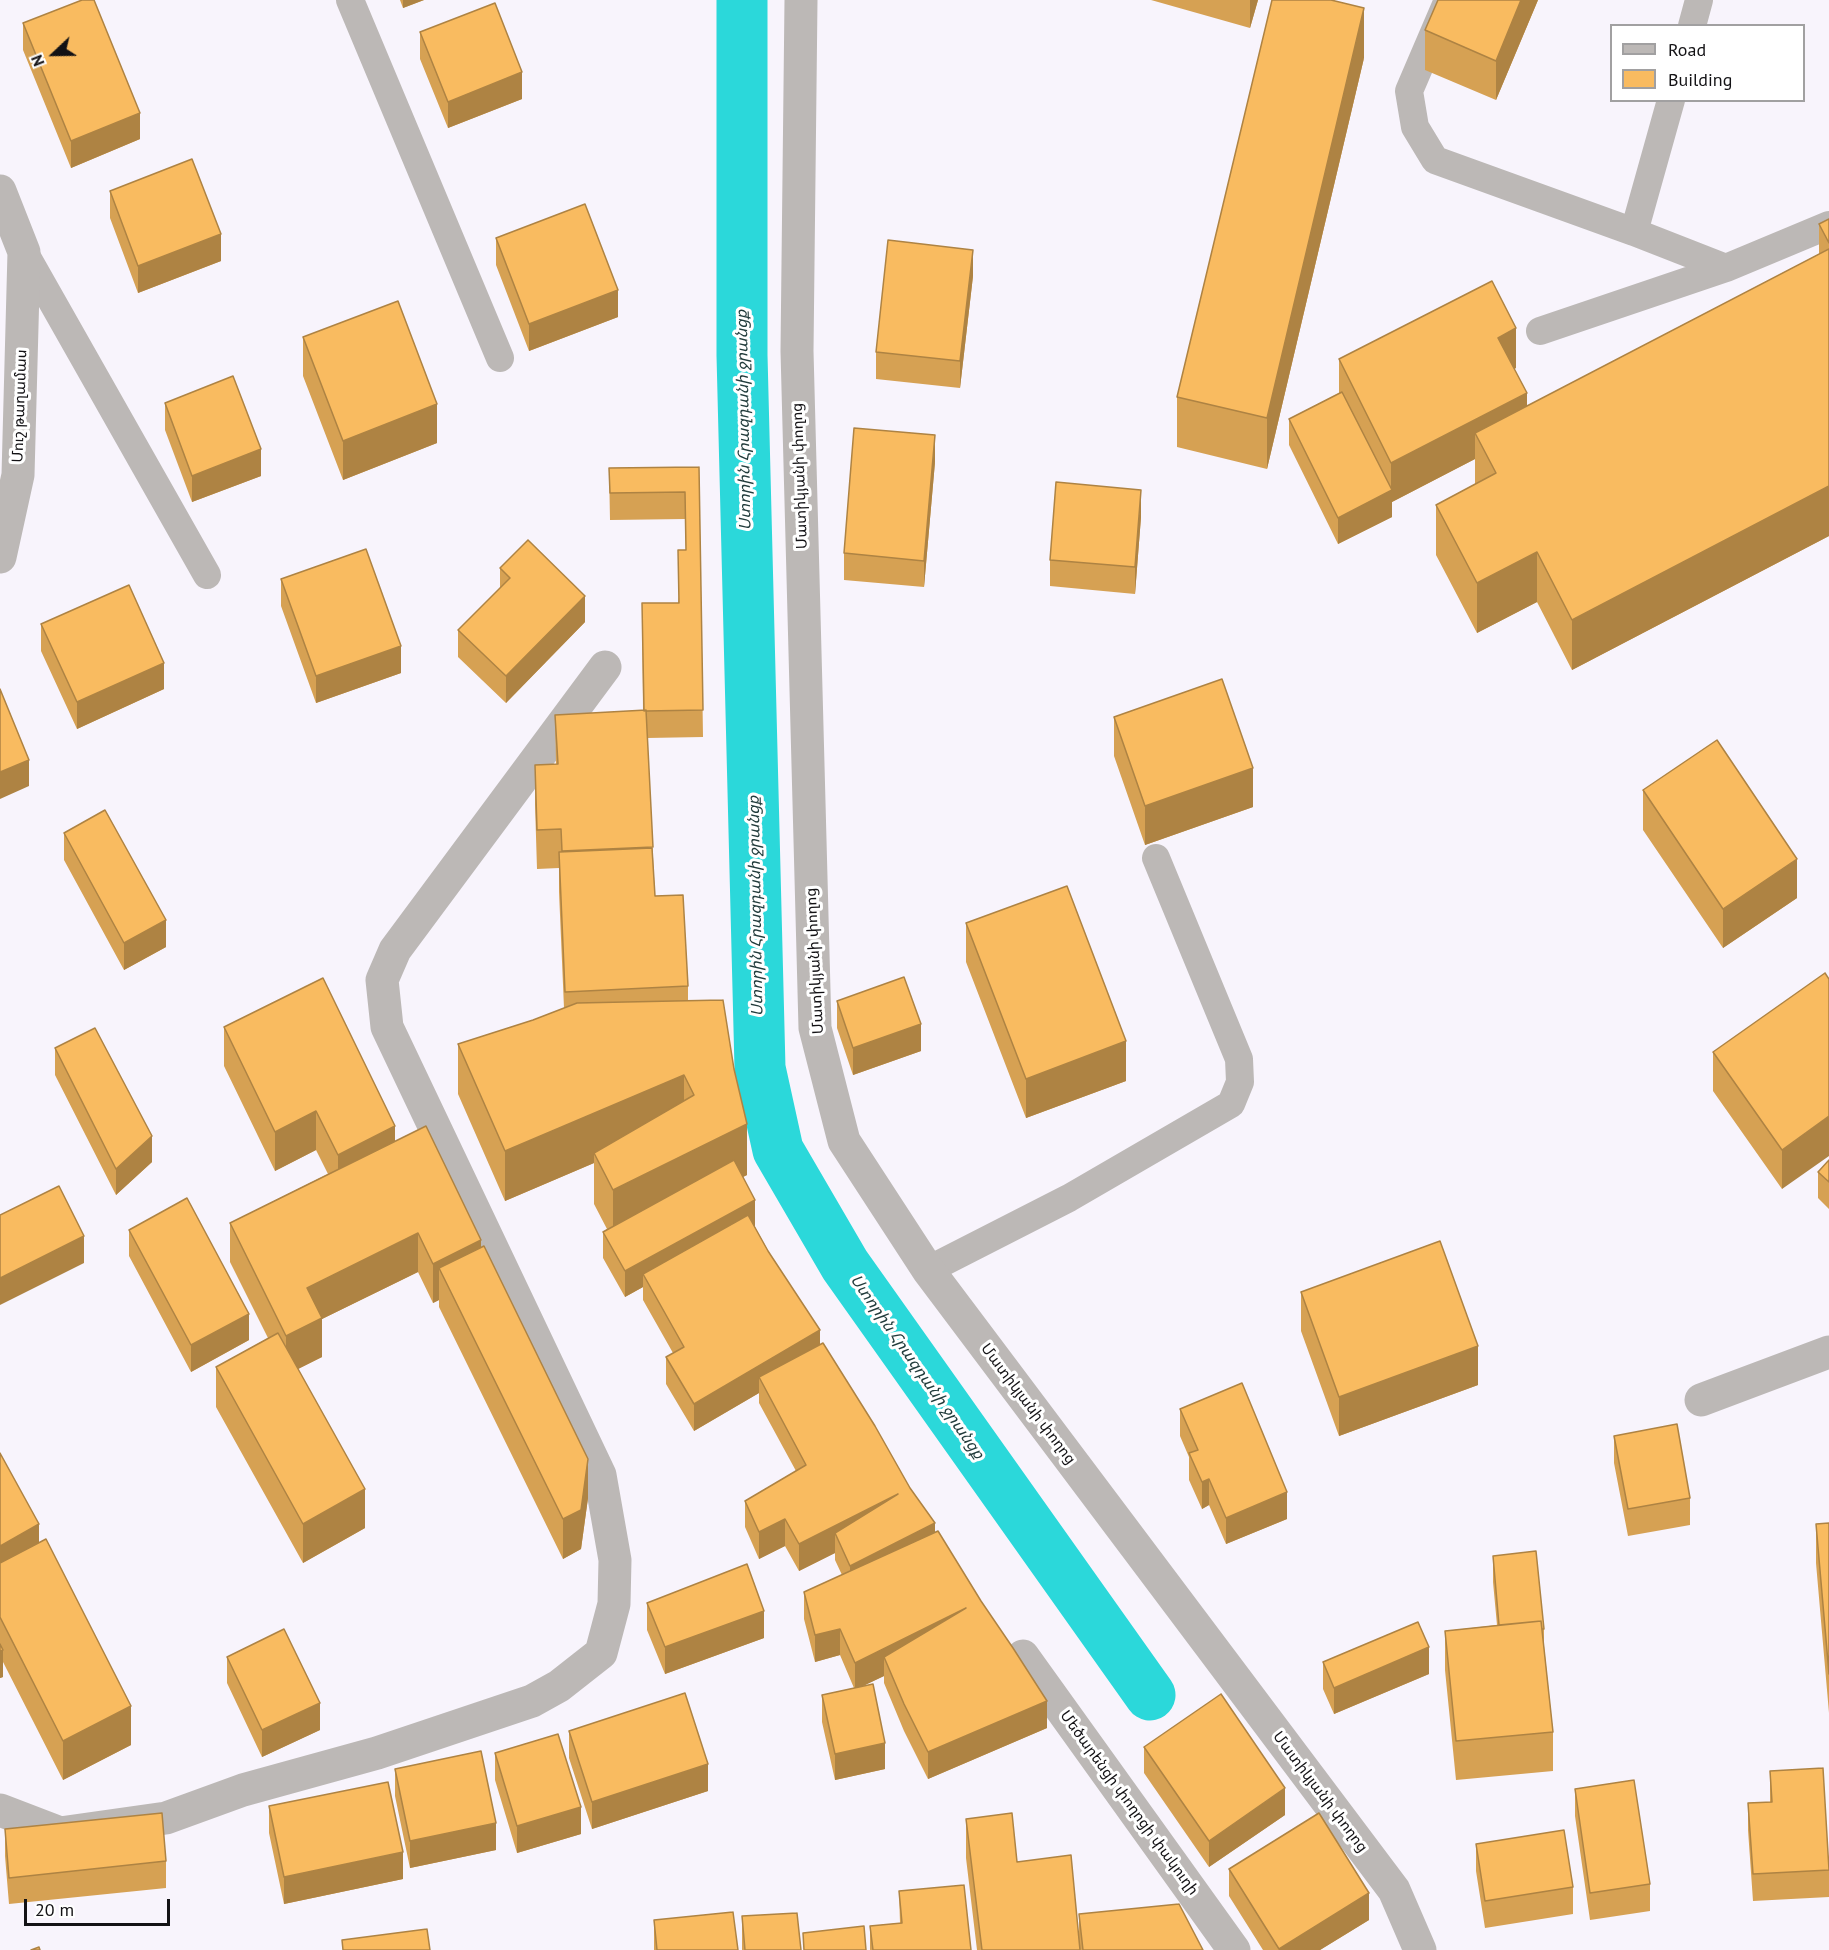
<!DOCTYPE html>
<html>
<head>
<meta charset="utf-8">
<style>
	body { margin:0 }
	#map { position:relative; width:1829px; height:1950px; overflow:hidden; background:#f8f4fc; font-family:"PT Sans",sans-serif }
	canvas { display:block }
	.legend { position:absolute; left:1610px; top:24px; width:195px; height:78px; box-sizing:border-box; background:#fff; border:2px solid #a1a0a1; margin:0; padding:8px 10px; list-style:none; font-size:18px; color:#131215 }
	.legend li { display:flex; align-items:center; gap:12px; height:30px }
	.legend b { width:30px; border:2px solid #a1a0a1 }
	.north { position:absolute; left:24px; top:24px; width:60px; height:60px; -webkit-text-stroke:4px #fff; paint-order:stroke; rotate:248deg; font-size:16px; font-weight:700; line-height:24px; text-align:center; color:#131215 }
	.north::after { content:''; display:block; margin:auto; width:21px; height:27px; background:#131215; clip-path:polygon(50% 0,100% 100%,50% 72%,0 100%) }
	.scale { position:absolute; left:24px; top:1899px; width:146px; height:27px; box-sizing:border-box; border:3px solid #131215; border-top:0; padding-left:8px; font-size:18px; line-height:21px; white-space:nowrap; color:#131215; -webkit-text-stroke:4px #fff; paint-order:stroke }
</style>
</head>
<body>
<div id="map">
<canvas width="1829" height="1950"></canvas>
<ul class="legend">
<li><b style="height:8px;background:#bcb8b6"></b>Road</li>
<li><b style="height:16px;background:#f9bb60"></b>Building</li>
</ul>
<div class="north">N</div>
<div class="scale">20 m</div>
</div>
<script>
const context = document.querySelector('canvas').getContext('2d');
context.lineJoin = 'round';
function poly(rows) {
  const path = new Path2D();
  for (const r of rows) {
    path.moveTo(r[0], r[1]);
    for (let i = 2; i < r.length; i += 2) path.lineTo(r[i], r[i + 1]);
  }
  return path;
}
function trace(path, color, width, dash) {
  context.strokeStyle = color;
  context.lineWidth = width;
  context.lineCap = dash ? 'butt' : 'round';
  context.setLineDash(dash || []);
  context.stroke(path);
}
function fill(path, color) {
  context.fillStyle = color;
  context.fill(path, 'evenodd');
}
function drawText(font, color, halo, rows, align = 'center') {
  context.font = font + ' "PT Sans","Noto Sans Armenian",sans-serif';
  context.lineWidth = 6;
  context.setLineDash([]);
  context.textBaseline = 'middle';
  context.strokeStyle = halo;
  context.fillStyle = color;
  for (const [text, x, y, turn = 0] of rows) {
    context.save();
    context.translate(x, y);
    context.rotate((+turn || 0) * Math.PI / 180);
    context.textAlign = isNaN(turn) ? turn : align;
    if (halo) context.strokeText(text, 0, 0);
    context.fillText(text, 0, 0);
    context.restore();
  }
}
trace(poly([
	[742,0,742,355,760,1068,778,1150,845,1265,1150,1695]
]), '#2bd8da', 51);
trace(poly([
	[350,0,500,358],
	[1448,0,1409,91,1415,127,1435,160,1634,232,1726,268],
	[1692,26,1699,0],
	[1634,232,1671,100],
	[24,252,207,575],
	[1540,331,1726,268,1829,225],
	[928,1270,1069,1198,1231,1104,1240,1082,1239,1059,1156,858]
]), '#bcb8b6', 28);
trace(poly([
	[801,0,797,351,815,1028,844,1141,928,1270,1394,1890,1420,1950],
	[0,191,24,252,18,475,0,557],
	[1701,1400,1829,1352],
	[1023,1656,1234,1950],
	[0,1810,60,1833,166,1818,243,1790,377,1753,532,1701,559,1686,601,1653,614,1604,615,1560,600,1475,387,1027,382,980,395,950,605,667]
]), '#bcb8b6', 33);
fill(poly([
	[400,0,424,0,403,8],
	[1151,0,1258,0,1250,28],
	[1538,0,1496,100,1425,70,1425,30],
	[23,23,140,139,71,168,23,50],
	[420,32,522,99,448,128,420,59],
	[1364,58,1267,469,1177,447,1177,397],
	[110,191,221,261,138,293,110,218],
	[1829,219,1829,536,1572,670,1537,602,1477,633,1436,555,1436,505,1475,484,1475,459,1392,502,1392,517,1338,544,1289,445,1289,419,1339,393,1339,359,1516,368,1514,369,1527,406,1819,254,1819,224],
	[496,238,618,317,529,351,496,265],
	[973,276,960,388,876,379,876,352],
	[303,337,437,443,343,480,303,376],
	[165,403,261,476,192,502,165,430],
	[935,462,924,587,844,580,844,553],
	[699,467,703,737,647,738,655,896,688,986,688,1001,747,1175,743,1177,755,1227,820,1344,935,1533,1047,1728,928,1779,904,1731,884,1683,884,1676,862,1686,885,1769,835,1780,822,1722,822,1695,854,1688,840,1655,815,1662,804,1619,804,1592,842,1575,835,1560,835,1553,799,1571,785,1546,759,1559,745,1527,745,1501,796,1471,759,1403,759,1393,694,1431,666,1384,666,1357,673,1353,643,1300,643,1287,625,1297,603,1258,603,1232,607,1229,594,1204,594,1163,505,1201,458,1094,458,1044,533,1020,564,1008,559,892,559,868,537,869,535,804,535,765,556,764,555,715,643,711,642,603,678,603,686,550,685,519,610,520,609,468],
	[1141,517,1135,594,1050,586,1050,560],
	[500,568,585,622,506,703,458,657,458,630,500,588],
	[281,579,401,673,316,703,281,606],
	[41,624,164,689,77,729,41,651],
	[1114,717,1253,807,1145,845,1114,756],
	[1643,790,1797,898,1723,948,1643,830],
	[64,833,166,947,124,970,64,860],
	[966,923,1126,1081,1026,1118,966,962],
	[1829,979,1782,1189,1713,1091,1713,1052],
	[837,1001,921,1051,853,1075,837,1028],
	[224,1027,395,1141,481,1247,588,1498,581,1549,563,1559,439,1307,439,1300,433,1303,418,1272,322,1319,322,1357,298,1369,365,1528,303,1563,216,1407,216,1367,268,1338,230,1262,230,1223,328,1174,316,1150,275,1171,224,1066],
	[55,1048,152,1162,116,1195,55,1075],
	[1829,1160,1829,1209,1818,1198,1818,1172],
	[129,1230,249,1340,191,1372,129,1256],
	[1301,1292,1478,1385,1339,1436,1301,1331],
	[1180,1409,1287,1519,1226,1544,1209,1505,1202,1509,1189,1480,1189,1457,1180,1436],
	[1614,1436,1690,1498,1690,1525,1628,1536,1614,1463],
	[0,1453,39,1543,131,1745,63,1780,3,1662,3,1677,0,1678],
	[1829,1523,1829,1713,1816,1563,1816,1524],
	[1493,1556,1544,1629,1544,1646,1553,1732,1553,1771,1456,1780,1445,1670,1445,1631,1497,1625,1493,1582],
	[647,1603,764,1638,665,1674,647,1630],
	[227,1657,320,1730,262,1757,227,1683],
	[1323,1662,1429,1674,1334,1714,1323,1689],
	[569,1731,708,1791,592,1829,569,1758],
	[1144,1747,1285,1815,1209,1867,1144,1773],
	[495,1753,581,1834,517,1853,495,1780],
	[395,1769,496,1850,410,1868,395,1796],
	[1770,1771,1829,1860,1829,1897,1753,1901,1748,1830,1748,1803,1770,1802],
	[1575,1789,1650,1884,1650,1911,1590,1920,1575,1816],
	[269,1806,403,1879,284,1904,269,1833],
	[966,1819,1017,1862,1079,1936,1079,1914,1203,1950,977,1950,966,1858],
	[5,1829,166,1861,166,1888,9,1904,5,1856],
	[1476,1844,1573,1887,1573,1914,1485,1928,1476,1871],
	[1229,1869,1369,1920,1320,1950,1263,1950,1229,1896],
	[899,1891,971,1950,870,1950,870,1926,900,1923],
	[742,1916,801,1950,742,1950],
	[654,1920,738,1950,654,1950]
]), '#d6a153');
fill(poly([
	[403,0,424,0,403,8],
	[1250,0,1258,0,1250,28],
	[1521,0,1538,0,1496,100,1496,61],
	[1364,8,1364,58,1267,469,1267,418],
	[522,72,522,99,448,128,448,102],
	[140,113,140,139,71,168,71,141],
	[221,234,221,261,138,293,138,266],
	[973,250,973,276,960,388,960,361],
	[618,290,618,317,529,351,529,324],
	[1516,328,1516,368,1498,377,1498,338],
	[1527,393,1527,433,1475,433,1475,459,1392,502,1392,517,1338,544,1338,518,1391,490,1391,463],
	[437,404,437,443,343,480,343,441],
	[935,435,935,462,924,587,924,561],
	[261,449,261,476,192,502,192,476],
	[1829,486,1829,536,1572,670,1572,620],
	[1141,490,1141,517,1135,594,1135,567],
	[1537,552,1537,602,1477,633,1477,583],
	[585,596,585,622,506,703,506,676],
	[401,646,401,673,316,703,316,676],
	[164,663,164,689,77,729,77,702],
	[29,760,29,786,0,799,0,772],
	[1253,768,1253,807,1145,845,1145,806],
	[1797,859,1797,898,1723,948,1723,909],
	[166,920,166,947,124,970,124,943],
	[921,1024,921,1051,853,1075,853,1048],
	[1126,1041,1126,1081,1026,1118,1026,1079],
	[684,1075,684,1125,594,1153,594,1163,505,1201,505,1151],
	[316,1111,316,1150,275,1171,275,1132],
	[1829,1116,1829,1156,1782,1189,1782,1150],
	[747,1124,747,1175,613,1241,613,1190],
	[395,1126,395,1165,338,1194,338,1155],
	[152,1136,152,1162,116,1195,116,1169],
	[755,1200,755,1226,649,1284,643,1274,643,1287,625,1297,625,1271],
	[418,1233,418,1272,322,1319,322,1357,286,1375,286,1336,307,1288],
	[84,1236,84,1263,0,1305,0,1278],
	[481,1240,481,1279,439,1268,439,1300,433,1303,433,1264],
	[249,1314,249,1340,191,1372,191,1345],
	[820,1330,820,1357,759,1377,759,1393,694,1431,694,1404],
	[1478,1346,1478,1385,1339,1436,1339,1397],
	[588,1459,588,1498,581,1549,563,1559,563,1519],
	[1209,1479,1209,1505,1202,1509,1202,1482],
	[365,1489,365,1528,303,1563,303,1524],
	[1287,1492,1287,1519,1226,1544,1226,1518],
	[898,1494,835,1533,835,1553,799,1571,799,1544],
	[785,1519,785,1546,759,1559,759,1532],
	[935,1523,935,1550,850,1592,850,1566],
	[39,1524,39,1563,0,1585,0,1546],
	[966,1608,884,1657,884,1676,855,1690,855,1663],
	[764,1611,764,1638,665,1674,665,1647],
	[840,1629,840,1655,815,1662,815,1635],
	[1429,1647,1429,1674,1334,1714,1334,1688],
	[3,1650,3,1677,0,1678,0,1651],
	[1047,1701,1047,1728,928,1779,928,1752],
	[320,1703,320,1730,262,1757,262,1730],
	[131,1706,131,1745,63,1780,63,1741],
	[885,1743,885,1769,835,1780,835,1754],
	[708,1764,708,1791,592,1829,592,1802],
	[1285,1788,1285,1815,1209,1867,1209,1841],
	[581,1807,581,1834,517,1853,517,1826],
	[496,1823,496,1850,410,1868,410,1841],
	[403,1852,403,1879,284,1904,284,1877],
	[1369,1893,1369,1920,1320,1950,1279,1950,1279,1949]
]), '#ae8343');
const building = poly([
	[82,0,94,0,140,113,71,141,23,23,82,0],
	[1272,0,1331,0,1364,8,1267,418,1177,397,1272,0],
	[1438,0,1521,0,1496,61,1425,30,1438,0],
	[495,3,522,72,448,102,420,32,495,3],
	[192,159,221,234,138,266,110,191,192,159],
	[585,204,618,290,529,324,496,238,585,204],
	[1829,219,1829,243,1819,224,1829,219],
	[888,240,973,250,960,361,876,352,888,240],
	[1829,249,1829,486,1572,620,1537,552,1477,583,1436,505,1496,473,1475,433,1829,249],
	[1492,281,1516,328,1498,338,1527,393,1391,463,1339,359,1492,281],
	[398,301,437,404,343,441,303,337,398,301],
	[233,376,261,449,192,476,165,403,233,376],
	[1342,392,1392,490,1338,518,1289,419,1342,392],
	[854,428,935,435,924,561,844,553,854,428],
	[699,467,703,710,646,711,646,710,644,711,642,603,679,603,678,550,686,550,685,492,610,493,609,468,699,467],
	[1056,482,1141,490,1135,567,1050,560,1056,482],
	[528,540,585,596,506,676,458,630,510,578,500,568,528,540],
	[366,549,401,646,316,676,281,579,366,549],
	[129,585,164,663,77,702,41,624,129,585],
	[1222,679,1253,768,1145,806,1114,717,1222,679],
	[0,689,29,760,0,772,0,689],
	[646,710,653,847,562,851,561,829,537,830,535,765,558,764,555,715,646,710],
	[1717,740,1797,859,1723,909,1643,790,1717,740],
	[105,810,166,920,124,943,64,833,105,810],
	[652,848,655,896,683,895,688,986,565,992,559,852,652,848],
	[1067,886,1126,1041,1026,1079,966,923,1067,886],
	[1825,973,1829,979,1829,1116,1782,1150,1713,1052,1825,973],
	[904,977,921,1024,853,1048,837,1001,904,977],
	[323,978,395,1126,338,1155,316,1111,275,1132,224,1027,323,978],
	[723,1000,734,1069,747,1124,613,1190,594,1153,694,1095,684,1075,505,1151,458,1044,533,1020,577,1003,723,1000],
	[95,1028,152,1136,116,1169,55,1048,95,1028],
	[426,1126,481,1240,433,1264,418,1233,307,1288,322,1318,286,1336,230,1223,426,1126],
	[734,1160,755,1200,625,1271,603,1232,734,1160],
	[1829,1160,1829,1182,1818,1172,1829,1160],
	[59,1186,84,1236,0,1278,0,1215,59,1186],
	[187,1198,249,1314,191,1345,129,1230,187,1198],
	[748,1215,768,1251,820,1330,694,1404,666,1357,684,1347,643,1274,748,1215],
	[1440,1241,1478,1346,1339,1397,1301,1292,1440,1241],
	[484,1246,588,1459,581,1510,563,1519,439,1268,484,1246],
	[278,1333,365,1489,303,1524,216,1367,278,1333],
	[823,1343,875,1426,910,1488,935,1523,850,1566,835,1533,898,1494,799,1544,785,1519,759,1532,745,1501,806,1465,759,1377,823,1343],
	[1242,1383,1287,1492,1226,1518,1209,1479,1202,1482,1189,1453,1198,1450,1180,1409,1242,1383],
	[1677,1424,1690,1498,1628,1509,1614,1436,1677,1424],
	[0,1453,39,1524,0,1546,0,1453],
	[1829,1523,1829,1674,1816,1524,1829,1523],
	[938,1531,981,1601,1013,1648,1047,1701,928,1752,904,1704,884,1657,966,1608,855,1663,840,1629,815,1635,804,1592,938,1531],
	[46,1539,131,1706,63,1741,0,1617,0,1563,46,1539],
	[1536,1551,1544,1629,1542,1629,1541,1621,1499,1625,1493,1556,1536,1551],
	[747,1564,764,1611,665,1647,647,1603,747,1564],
	[1541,1621,1553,1732,1456,1741,1445,1631,1541,1621],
	[1418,1622,1429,1647,1334,1688,1323,1662,1418,1622],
	[284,1629,320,1703,262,1730,227,1657,284,1629],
	[0,1644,3,1650,0,1651,0,1644],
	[873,1684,885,1743,835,1754,822,1695,873,1684],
	[685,1693,708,1764,592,1802,569,1731,685,1693],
	[1221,1694,1285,1788,1209,1841,1144,1747,1221,1694],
	[558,1734,581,1807,517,1826,495,1753,558,1734],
	[481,1751,496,1823,410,1841,395,1769,481,1751],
	[1823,1768,1829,1870,1753,1874,1748,1803,1772,1802,1770,1771,1823,1768],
	[1634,1780,1650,1884,1590,1893,1575,1789,1634,1780],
	[388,1782,403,1852,284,1877,269,1806,388,1782],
	[162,1813,166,1861,9,1878,5,1829,162,1813],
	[1012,1813,1017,1862,1071,1855,1080,1950,982,1950,966,1819,1012,1813],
	[1319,1813,1369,1893,1279,1949,1229,1869,1319,1813],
	[1564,1830,1573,1887,1485,1901,1476,1844,1564,1830],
	[964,1885,971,1950,873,1950,870,1926,902,1923,899,1891,964,1885],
	[1179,1904,1203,1950,1083,1950,1079,1914,1179,1904],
	[733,1912,738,1950,657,1950,654,1920,733,1912],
	[797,1913,801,1950,745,1950,742,1916,797,1913],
	[864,1926,866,1950,804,1950,803,1933,864,1926],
	[427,1929,430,1950,343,1950,342,1940,427,1929],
	[39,1947,40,1950,31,1950,39,1947]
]);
fill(building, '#f9bb60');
trace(building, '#ae8343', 1.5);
drawText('15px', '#131215', '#fff', [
	["Մուշ թաղամաս",20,406,-88],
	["Մատիկյանի փողոց",800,476,-92],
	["Մատիկյանի փողոց",815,961,-93],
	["Մատիկյանի փողոց",1028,1404,53],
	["Մատիկյանի փողոց",1320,1792,53],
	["Մեծարենցի փողոցի փակուղի",1129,1803,54]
]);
drawText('italic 16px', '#223c3c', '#fff', [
	["Ստորին Հրազդանի ջրանցք",744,420,-91],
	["Ստորին Հրազդանի ջրանցք",756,906,-91],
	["Ստորին Հրազդանի ջրանցք",917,1367,55]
]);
</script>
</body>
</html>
